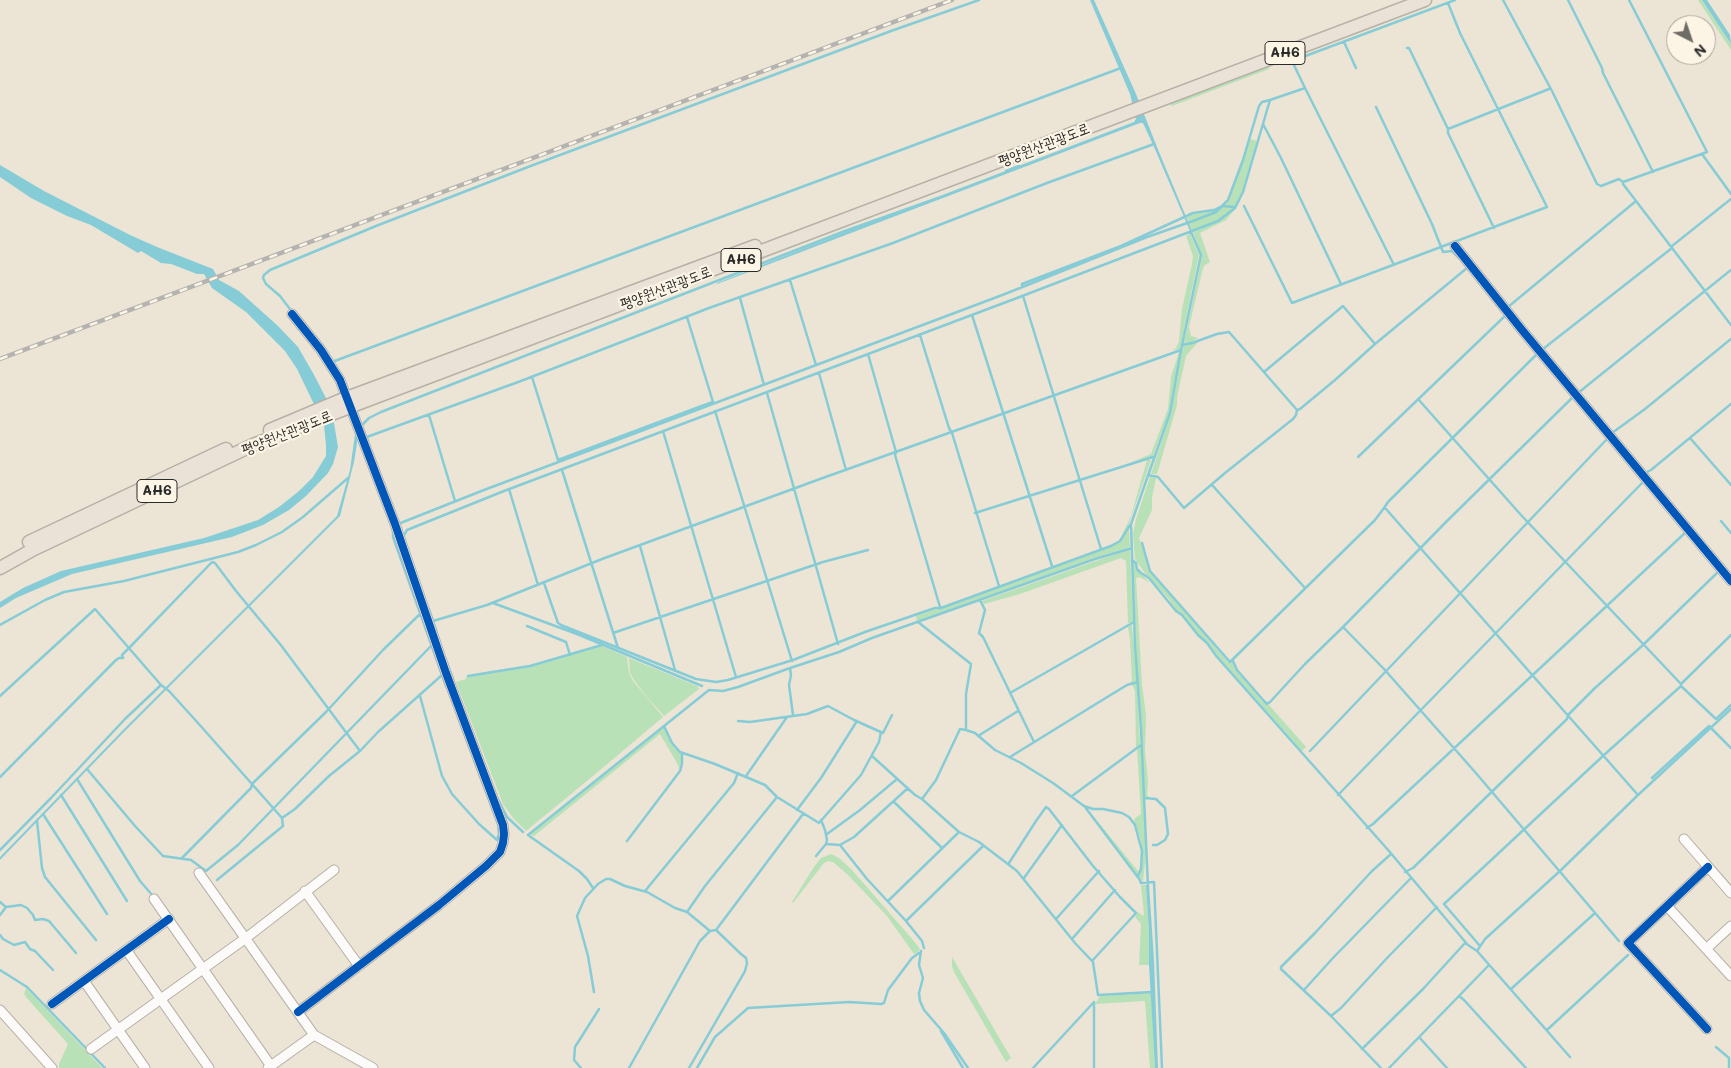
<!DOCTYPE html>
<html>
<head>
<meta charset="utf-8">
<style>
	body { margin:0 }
	#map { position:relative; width:1731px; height:1068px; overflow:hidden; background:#ece4d5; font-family:Mali,sans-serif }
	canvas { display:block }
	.north { position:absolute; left:1666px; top:15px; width:50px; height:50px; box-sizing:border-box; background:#fcf5e5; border:1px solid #a8a49b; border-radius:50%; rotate:139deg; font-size:14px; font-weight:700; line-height:20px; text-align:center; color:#2b2b2b }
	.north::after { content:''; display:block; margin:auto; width:18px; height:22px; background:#6f6c66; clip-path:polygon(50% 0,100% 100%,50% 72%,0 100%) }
</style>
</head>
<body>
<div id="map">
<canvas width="1731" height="1068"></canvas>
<div class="north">N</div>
</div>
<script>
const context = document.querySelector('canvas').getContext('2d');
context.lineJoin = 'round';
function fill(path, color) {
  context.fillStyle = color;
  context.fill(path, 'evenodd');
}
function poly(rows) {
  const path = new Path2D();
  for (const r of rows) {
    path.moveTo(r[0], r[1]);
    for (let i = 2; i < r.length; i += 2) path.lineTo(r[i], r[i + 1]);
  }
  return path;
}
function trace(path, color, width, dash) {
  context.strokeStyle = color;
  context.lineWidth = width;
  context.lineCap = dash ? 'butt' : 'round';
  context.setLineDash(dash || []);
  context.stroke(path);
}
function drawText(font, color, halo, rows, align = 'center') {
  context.font = font + ' Mali,"Poor Story",sans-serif';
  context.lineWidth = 4.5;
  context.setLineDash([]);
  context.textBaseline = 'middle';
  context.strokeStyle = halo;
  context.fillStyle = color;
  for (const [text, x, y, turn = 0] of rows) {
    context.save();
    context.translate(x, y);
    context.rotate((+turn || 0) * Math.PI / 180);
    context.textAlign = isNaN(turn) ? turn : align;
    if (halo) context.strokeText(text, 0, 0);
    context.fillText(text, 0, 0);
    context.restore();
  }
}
fill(poly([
	[1698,0,1702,0,1731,44,1731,50],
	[1270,65,1269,69,1172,106,1168,103],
	[1250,139,1257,141,1242,192,1235,207,1225,205,1229,201],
	[1223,206,1215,212,1189,222,1187,217,1193,214,1215,211],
	[1224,206,1234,208,1217,221,1192,231,1189,223,1216,212],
	[1236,208,1226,220,1200,233,1210,262,1205,265,1203,268,1189,327,1191,336,1198,338,1192,342,1184,343,1202,257,1193,232,1218,222],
	[1190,234,1199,255,1180,349,1172,350,1176,348,1179,341,1182,309,1192,264,1193,256,1186,236],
	[1198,342,1186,356,1177,397,1177,405,1157,474,1151,474,1171,413,1183,346],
	[1179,352,1180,353,1169,413,1153,456,1130,463,1151,454,1168,409,1171,377],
	[1147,460,1151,460,1146,475,1128,526,1122,535,1131,516],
	[1150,477,1156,478,1152,497,1152,510,1139,538,1150,571,1228,662,1233,663,1235,669,1263,702,1266,705,1269,705,1306,747,1302,751,1222,662,1208,642,1198,635,1183,615,1177,611,1168,598,1144,572,1135,559,1133,534,1136,519],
	[1129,529,1130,547,1094,558,917,621,916,616,936,609,941,609,1111,547,1122,540],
	[1130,549,1133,622,1128,623,1126,561,1121,558,1020,594,984,604,982,601],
	[1133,561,1136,564,1137,569,1150,583,1140,577,1136,578,1142,685,1146,716,1145,751,1148,781,1147,795,1149,797,1145,797,1136,646],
	[1132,625,1137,681,1129,684,1132,681,1130,640,1128,627],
	[602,646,627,657,629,673,633,681,663,717,599,771,526,831,514,819,503,804,456,682,466,679,466,677,530,667],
	[629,658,697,686,699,689,664,716,646,696,634,680,630,673],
	[1137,683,1140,744,1136,747,1135,691,1132,684],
	[664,727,671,744,682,754,680,770,677,763,660,734,534,836,529,834],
	[1141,746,1146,855,1143,881,1139,877,1142,868,1141,840,1134,821,1135,818,1141,814,1137,749],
	[1086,807,1138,871,1141,869,1137,875],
	[831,854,839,858,852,870,913,940,920,949,919,951,914,954,887,916,847,874,833,862,828,861,824,863,793,903,792,902,814,867,821,858],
	[1141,885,1146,885,1149,933,1149,965,1139,965,1141,924,1135,917,1138,912,1143,916,1144,914],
	[952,957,1011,1058,1006,1062,954,972,952,966],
	[26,988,31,993,102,1068,59,1068,59,1064,68,1044,26,997,24,994],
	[1151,993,1155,1068,1150,1068,1145,1001,1095,1004,1100,996]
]), '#b8e1b7');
fill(poly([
	[1090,0,1094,0,1136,94,1159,152,1192,231,1190,231,1154,147,1143,123,1140,123,717,284,717,283,848,231,1134,122,1136,119,1130,94],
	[1702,0,1707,0,1730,35,1731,44],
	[0,165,44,191,130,235,157,247,213,269,219,280,239,291,278,326,298,347,313,373,326,398,334,423,338,447,333,464,328,473,306,496,289,510,263,525,232,537,72,574,16,598,0,608,0,602,23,588,61,571,204,538,258,520,279,507,299,491,313,477,326,456,326,445,324,425,297,369,285,351,246,312,212,288,204,274,197,274,171,264,161,263,141,251,138,253,91,225,67,216,31,198,0,177],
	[356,432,358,437,354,462,340,516,123,733,0,860,0,857,123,730,337,516,350,470,355,434],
	[1149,884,1154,960,1158,1068,1155,1068,1149,965,1149,933,1146,885]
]), '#86ccd7');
trace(poly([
	[1503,0,1552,91,1597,184,1601,186,1619,179,1623,182],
	[1568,0,1602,68,1603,73,1653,172],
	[1344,42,1356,68],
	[1407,48,1409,48,1448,129],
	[1305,88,1394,265],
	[1376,107,1432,224,1443,252,1452,251,1459,258],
	[1263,124,1281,158,1341,284],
	[1702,154,1731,194],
	[1006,171,1019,166],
	[1731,199,1672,246,1672,248,1731,325],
	[1244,206,1292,303,1547,207,1460,33,1448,3],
	[1494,228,1448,133,1448,129,1549,89],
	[790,280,816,365],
	[1022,287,1022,284,1121,246,1193,213,1214,210,1222,206,1234,207],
	[1023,296,1101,549],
	[740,298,764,385],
	[1508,307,1636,201],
	[293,313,280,296,266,284,263,278,264,275,270,270,376,226,528,167,891,31,979,0],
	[972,315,1052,566],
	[920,335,949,428,952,433,999,586],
	[1182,345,1192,343,1217,334,1229,332,1297,410,1300,409,1335,380,1375,344],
	[1543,349,1672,248,1623,184,1623,182,1707,152,1629,0],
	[868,354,896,452,895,455,940,607],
	[332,362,1121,68],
	[1264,372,1343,306,1375,344,1467,268],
	[819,373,846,470],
	[532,377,558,460,699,407,713,402,687,317],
	[767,393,838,644],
	[1578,393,1731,270],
	[1418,399,1521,515,1681,684,1731,635],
	[715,411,792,661],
	[429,415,455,501],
	[361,426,369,418,381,412,845,231,938,198],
	[663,431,736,677],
	[1612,433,1645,409,1731,339],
	[1690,438,1731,485],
	[367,441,367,437,375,434,521,381,709,308,893,243,1047,183,1154,144],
	[1358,457,1506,315],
	[562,470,618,648],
	[1645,473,1651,470,1731,404],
	[1148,475,1158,477,1184,508,1225,473,1293,419,1296,415,1297,410],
	[1212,485,1305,588],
	[509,489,538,585],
	[1384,508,1388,502,1538,353],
	[975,513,1153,457],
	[1721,521,1731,533],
	[398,524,484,490,1005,294,1147,237,1193,221,1216,212,1228,200,1243,160,1259,106,1262,102,1270,100],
	[393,529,393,537,446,686],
	[403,537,407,530,504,491,1017,298,1218,221,1235,208,1243,192,1270,100,1305,88,1292,61,1455,0],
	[1142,543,1150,571,1230,662,1375,520,1384,508,1386,509,1638,795,1731,709],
	[640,546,675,670],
	[1132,560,1136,563,1137,569,1141,573,1149,578,1176,611,1182,615,1198,635,1207,643,1217,657,1389,851,1467,944],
	[544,583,558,623,561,625,696,679,716,682,728,680,793,660,865,632,935,608,941,608,1111,546,1120,541,1130,525],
	[980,600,985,610,979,633,983,637,1034,742],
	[493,603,577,634,702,686],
	[429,609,441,646],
	[433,621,487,605,602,559,820,479,1181,350],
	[918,622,971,664,966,694,966,730,975,733,995,750,1021,763,1053,783,1084,806,1093,809,1103,809,1122,813,1129,817,1135,825,1142,851,1141,869,1138,876],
	[0,625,45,600,64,592,124,581,238,552,256,545,282,532,303,517,348,478],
	[527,626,566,642,570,655],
	[1343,627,1384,669,1475,772,1619,941],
	[613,633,823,562,868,550],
	[1233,661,1237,670,1264,701,1267,704,1270,702,1305,664,1343,627,1447,521,1574,396],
	[447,663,453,679],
	[790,668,791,675,789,685,793,715],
	[468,676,530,666,602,645],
	[1010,693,1134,622],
	[0,696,95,609,161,685,169,691,198,723,282,818],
	[420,696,442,776,452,794,479,824,497,840,499,834,498,824,458,717],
	[738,721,750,722,807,714,828,706,854,720,883,733,892,715],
	[664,726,672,743,680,752,715,764,765,785,777,797,819,823,861,775,879,742,881,732],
	[978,736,1018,711],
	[1310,751,1608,438],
	[872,756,915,795,922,799,936,780,960,729,966,730],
	[1010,757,1091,707,1127,685,1138,682],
	[87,769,135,826,163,856,191,860,206,871,238,845,431,646],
	[746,776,787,717],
	[0,777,116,660,119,658,123,658,122,655,129,648,212,562,215,563,236,591,280,644,360,751],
	[1652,778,1709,726,1731,748],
	[77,779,140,881,153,896],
	[61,795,127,901],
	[1338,795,1644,481],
	[1072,796,1141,745],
	[1144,798,1156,799,1165,808,1168,834,1165,840,1157,845,1153,845],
	[498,799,507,817,523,832],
	[922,799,959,832,979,842,1017,871,1075,943,1093,962,1098,995,1152,992],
	[894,802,942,848],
	[1085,807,1140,880,1141,883,1154,882,1162,1068],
	[797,810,821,778,857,721],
	[43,814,107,914],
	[37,821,42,868,45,877,96,940],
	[1367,828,1373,824,1686,532],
	[827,834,860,810,897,779],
	[627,841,680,771,682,764,682,754],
	[826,844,840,845,854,837,908,788],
	[840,845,867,879,906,921,922,941,924,948],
	[0,850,51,798,125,719,161,685],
	[816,856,826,844,827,840,825,830,821,820],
	[182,858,251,788,252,784,326,712,383,650,420,614],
	[1009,863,1036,821,1046,807,1049,809,1093,866,1120,897,1136,913,1092,961],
	[1405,872,1413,868,1567,719,1568,715,1595,688,1643,645,1719,571],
	[1024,878,1062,825],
	[217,880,283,826,282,818,295,809,329,776,360,751,378,732,442,675],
	[1148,887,1141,729,1135,645,1131,524,1170,413,1181,350,1201,255,1191,232],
	[593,888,587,879,579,871,528,835,709,690,723,691,738,687,790,668,839,652,872,638,1095,559,1132,548],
	[645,891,734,783,738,773],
	[888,901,959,832],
	[0,902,6,907,21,905,27,908,33,915,35,920,43,919,49,921,76,953],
	[687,912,705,886,777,797],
	[0,915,6,907],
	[1056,919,1099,871],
	[906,921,983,846],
	[716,930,803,814],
	[0,935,3,939,14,945,25,942,30,949,35,951,53,970],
	[1072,939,1115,890],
	[1480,946,1444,904,1604,755,1681,686,1716,719,1731,705],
	[921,951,919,965,923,978,919,993,920,1001,924,1010,944,1033,968,1068],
	[1477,951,1570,1057],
	[0,970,27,987,105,1068],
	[1511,989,1595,913],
	[1304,990,1332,959,1411,878],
	[594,992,588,956,577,916,585,898,598,884,606,879,610,879,625,886,647,892,675,908,687,912,710,931,716,930,741,954,746,958,747,963,745,971,689,1068],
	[1459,996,1464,1000,1526,1068],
	[1331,1016,1341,1008,1388,957,1437,907],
	[1547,1030,1628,955],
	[941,1031,963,1068],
	[1419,1037,1447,1068],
	[1716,1047,1729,1058,1729,1068],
	[1362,1049,1423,989,1465,943,1477,951,1485,939,1560,871,1638,795],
	[581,1068,574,1060,575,1047,599,1009],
	[629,1068,700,941,710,931],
	[697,1068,715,1037,748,1008,849,1002,881,1004,884,1003,888,990,912,958,919,953],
	[1033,1068,1094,1002,1094,1068],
	[1381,1068,1331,1016,1281,969,1281,967,1315,933,1372,871,1391,854],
	[1389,1068,1489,965]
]), '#86ccd7', 2.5);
const minor = poly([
	[1455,246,1522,330,1731,581],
	[292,314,321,350,340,380,395,524,446,673,503,825,504,834,503,843,500,852,486,866,439,905,298,1012],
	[1684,839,1731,893],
	[199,873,314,1035],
	[305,891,359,966],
	[154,899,271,1066],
	[1667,906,1731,976],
	[1706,949,1731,926],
	[127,951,209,1068],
	[84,981,145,1068],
	[52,1004,169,919],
	[0,1010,52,1068],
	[1707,1029,1628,943,1708,867],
	[91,1049,246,938,334,870],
	[268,1068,314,1035,373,1068]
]);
const highway = poly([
	[349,397,755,246],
	[352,406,1425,0],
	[270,430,339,401],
	[29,542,226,449],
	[0,568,34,549,253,445,342,410]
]);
trace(minor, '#b6b1a7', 11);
trace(highway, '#b6b1a7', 15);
trace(minor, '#fcfbf9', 9);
trace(highway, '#ebe2d7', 12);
const rail = poly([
	[0,359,952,0]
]);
trace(rail, '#b4b3b0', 4.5);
trace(rail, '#fcf5e5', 2.5, [8]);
const highwayBridge = poly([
	[339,401,349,397],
	[342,410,352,406]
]);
trace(highwayBridge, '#b6b1a7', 15, []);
trace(highwayBridge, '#ebe2d7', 12);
trace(poly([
	[1455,246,1522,330,1731,581],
	[292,314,321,350,340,380,395,524,446,673,503,825,504,834,503,843,500,852,486,866,439,905,298,1012],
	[52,1004,169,919],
	[1707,1029,1628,943,1708,867]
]), '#0057b8', 8);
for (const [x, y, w] of [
	[1285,53,40],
	[741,260,40],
	[157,491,40]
]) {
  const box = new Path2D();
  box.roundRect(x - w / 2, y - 11.5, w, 23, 4);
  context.fillStyle = '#fcf5e5';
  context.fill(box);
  trace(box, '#2b2b2b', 1);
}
drawText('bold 14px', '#2b2b2b', null, [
	["AH6",1285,53],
	["AH6",741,260],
	["AH6",157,491]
]);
drawText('15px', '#2b2b2b', '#fcf5e5', [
	["평양원산관광도로",1044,145,-21],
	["평양원산관광도로",666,288,-21],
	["평양원산관광도로",287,433,-22]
]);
</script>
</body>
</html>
